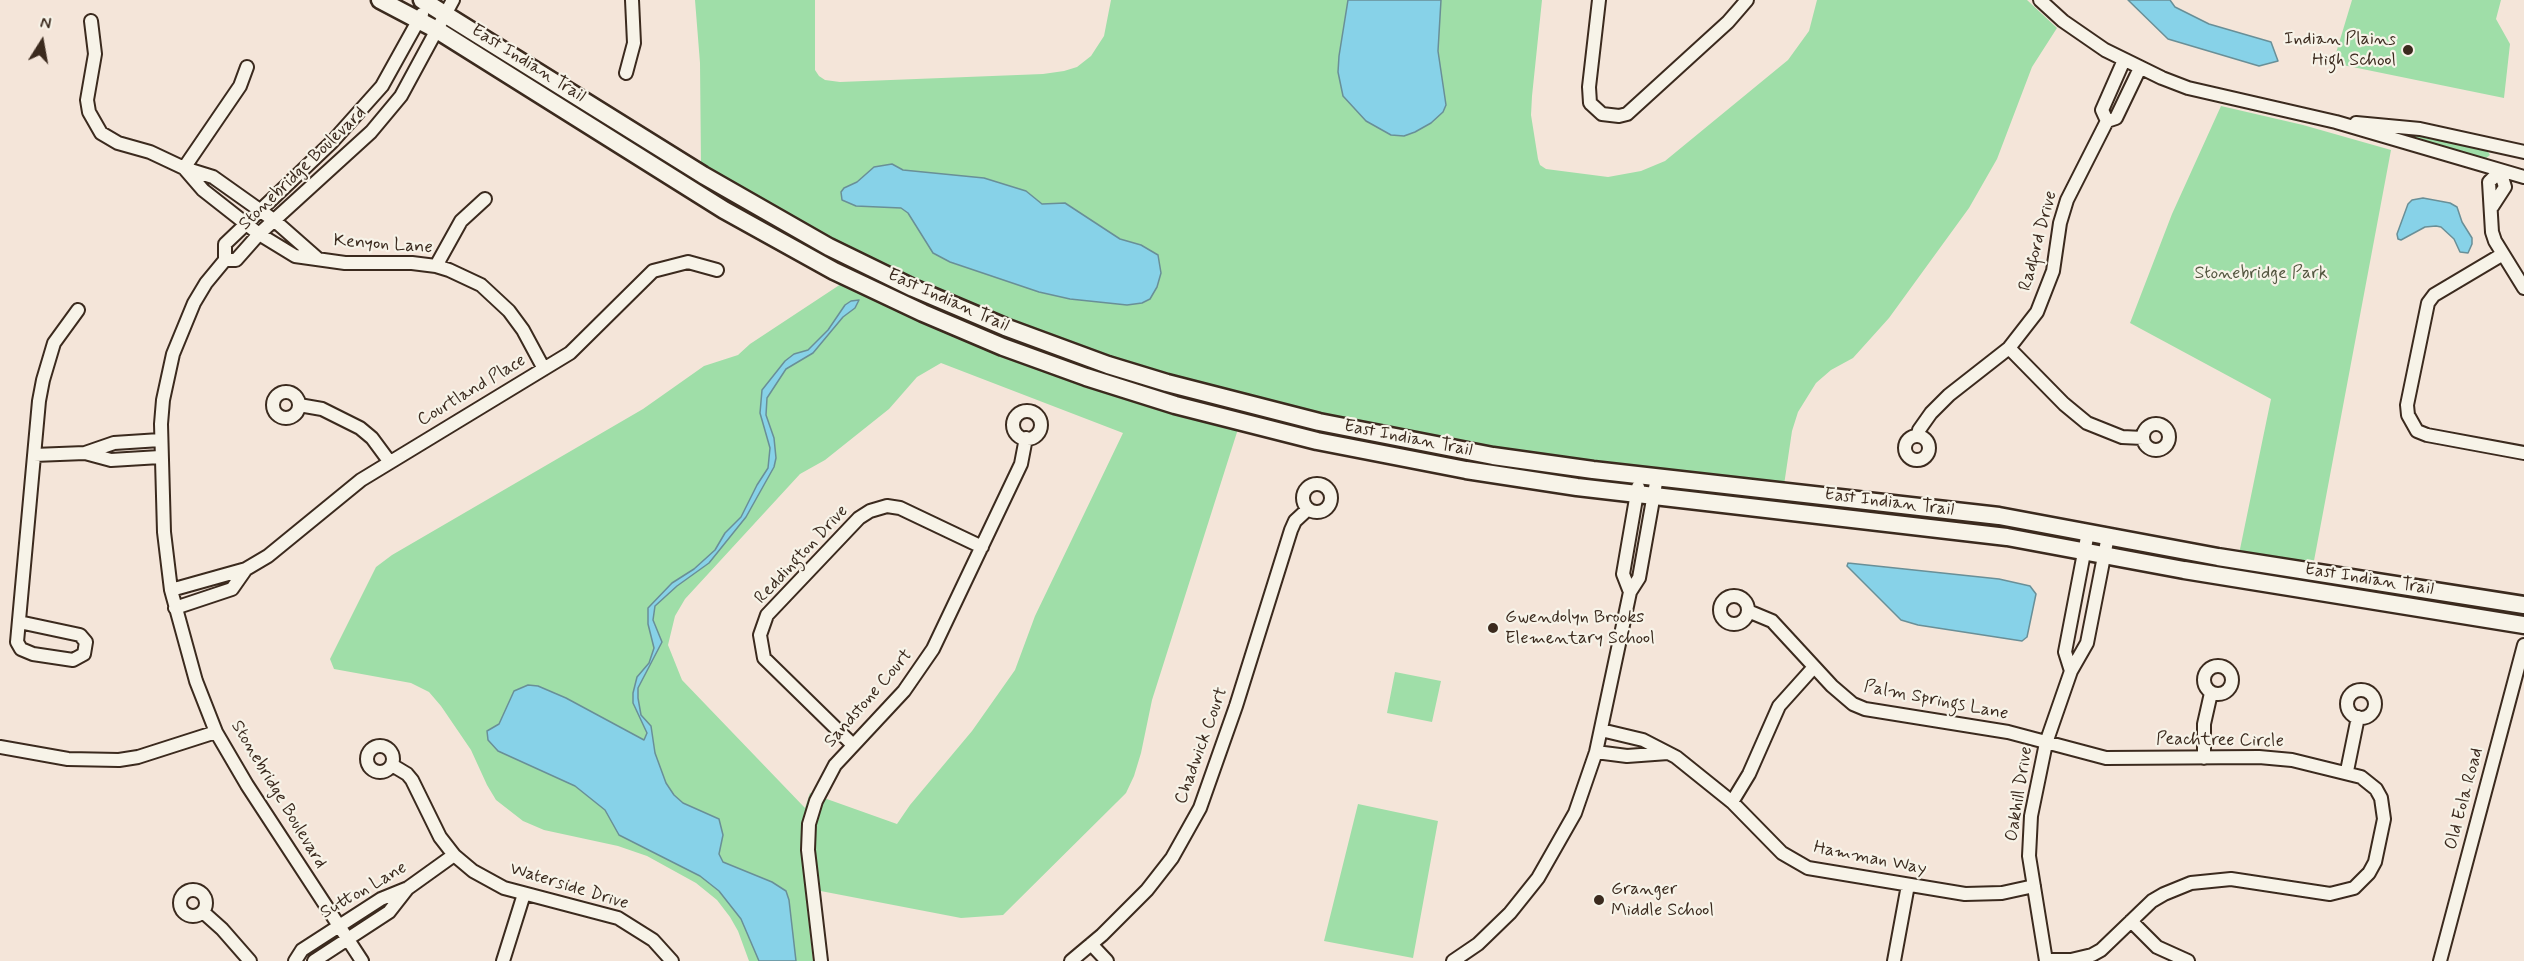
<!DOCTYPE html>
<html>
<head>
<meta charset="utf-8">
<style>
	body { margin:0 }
	#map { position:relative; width:2524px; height:961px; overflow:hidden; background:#f4e5d9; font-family:Mynerve,sans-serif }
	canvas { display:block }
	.north { position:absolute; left:12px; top:12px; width:60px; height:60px; -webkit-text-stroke:4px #f7f3e8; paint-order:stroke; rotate:11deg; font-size:16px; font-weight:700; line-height:24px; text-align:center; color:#3b2a1e }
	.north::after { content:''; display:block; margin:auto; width:21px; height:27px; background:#3b2a1e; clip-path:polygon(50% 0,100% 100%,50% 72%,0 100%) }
</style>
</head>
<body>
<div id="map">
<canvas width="2524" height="961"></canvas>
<div class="north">N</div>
</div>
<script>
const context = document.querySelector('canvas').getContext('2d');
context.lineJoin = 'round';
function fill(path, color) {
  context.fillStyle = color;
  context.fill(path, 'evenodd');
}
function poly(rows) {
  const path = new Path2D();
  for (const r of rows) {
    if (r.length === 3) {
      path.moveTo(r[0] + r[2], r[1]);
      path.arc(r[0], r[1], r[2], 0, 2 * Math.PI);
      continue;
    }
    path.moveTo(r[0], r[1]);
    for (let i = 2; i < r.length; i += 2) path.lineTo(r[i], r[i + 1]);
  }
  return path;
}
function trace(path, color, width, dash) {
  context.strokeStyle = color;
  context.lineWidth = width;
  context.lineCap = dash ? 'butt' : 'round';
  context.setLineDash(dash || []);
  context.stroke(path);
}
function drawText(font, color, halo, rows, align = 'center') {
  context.font = font + ' Mynerve,sans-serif';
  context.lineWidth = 4.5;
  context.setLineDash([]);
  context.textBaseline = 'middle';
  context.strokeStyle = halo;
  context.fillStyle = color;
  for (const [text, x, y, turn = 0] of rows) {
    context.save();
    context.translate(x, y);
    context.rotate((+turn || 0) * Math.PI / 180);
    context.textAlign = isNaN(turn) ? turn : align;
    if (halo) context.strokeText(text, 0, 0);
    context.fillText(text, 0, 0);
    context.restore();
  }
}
fill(poly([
	[695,0,815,0,815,70,819,76,825,80,840,82,1043,74,1064,71,1077,67,1091,56,1104,36,1111,0,1542,0,1532,96,1531,115,1538,159,1540,165,1546,169,1608,177,1641,171,1665,161,1788,60,1809,31,1817,0,2027,0,2057,28,2032,67,1997,159,1969,208,1889,318,1853,358,1831,370,1816,383,1798,412,1792,431,1784,485,1534,455,1444,440,1294,410,1102,357,949,298,810,228,701,166,700,63],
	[2352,0,2501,0,2496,19,2510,44,2504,98,2333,63],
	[506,64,571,100,690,174,1082,361,1623,481,1624,483,1623,485,1470,465,1254,420,1060,362,888,291,757,222],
	[2221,106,2303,125,2391,150,2313,566,2239,554,2271,399,2130,323,2172,214],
	[2374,127,2486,149,2490,155,2485,159],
	[844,282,1238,429,1152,700,1141,753,1134,776,1126,793,1117,802,1003,915,961,918,805,888,813,961,749,961,738,931,730,917,717,900,696,883,647,856,618,846,544,830,523,821,496,800,487,785,471,750,441,706,429,692,411,683,334,669,330,659,376,567,392,555,643,409,704,366,738,355,750,344],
	[941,363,1123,433,1035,616,1015,670,972,731,910,805,897,824,810,793,805,808,682,680,668,645,675,616,685,599,800,474,825,460,889,409,917,377],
	[1718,495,1795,499,1985,521,2081,540,2080,542],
	[1395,672,1441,681,1432,722,1387,713],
	[1358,804,1438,821,1413,958,1324,941]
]), '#9fdea8');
const water = poly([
	[1348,0,1441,0,1438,51,1446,105,1443,112,1431,123,1415,132,1404,136,1391,135,1366,121,1343,96,1338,72,1339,56,1348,0],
	[2128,0,2170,0,2175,7,2209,24,2271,42,2278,61,2259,66,2168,39,2128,0],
	[892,164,903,170,984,178,1026,191,1042,204,1065,203,1120,239,1141,245,1158,255,1161,273,1157,287,1150,299,1142,303,1127,305,1070,299,1039,292,950,262,933,253,908,213,901,208,856,206,842,200,841,192,844,188,857,182,874,167,892,164],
	[2423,198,2450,203,2457,207,2462,222,2472,238,2472,244,2468,253,2460,252,2454,239,2441,227,2436,226,2425,227,2401,240,2398,239,2397,234,2408,204,2412,200,2423,198],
	[859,300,855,308,843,317,813,353,786,369,767,398,766,415,774,438,776,458,774,467,746,517,709,563,677,586,655,606,653,620,662,642,638,688,638,698,641,715,651,726,655,753,666,783,674,795,683,803,719,819,723,835,719,854,723,862,772,882,786,891,789,900,796,961,759,961,741,919,719,891,700,876,619,835,605,810,575,786,498,751,488,740,487,731,499,724,514,691,528,685,538,686,566,698,644,740,647,733,633,703,633,693,637,677,649,663,654,648,648,624,648,608,672,583,694,569,715,550,725,533,741,517,757,485,768,468,770,448,760,413,762,390,785,361,794,354,808,350,828,330,845,305,851,301,859,300],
	[1848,563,1999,579,2030,586,2036,594,2027,637,2022,641,1918,625,1901,620,1847,566,1848,563]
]);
fill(water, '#87d2e8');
trace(water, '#698f97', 1.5);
const street = poly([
	[1599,0,1589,87,1590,103,1602,114,1619,116,1627,114,1728,22,1747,0],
	[2040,0,2063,21,2105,50,2162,78,2188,88,2336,122,2524,177],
	[91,21,95,54,87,100,89,112,101,133,118,143,150,152,184,168,213,177,275,221,317,258],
	[626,73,634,43,632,0],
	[2107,121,2102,110,2124,60],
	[2107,121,2116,118,2140,68],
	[2356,123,2420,129,2524,152],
	[184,168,203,190,259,234,295,256,345,263,412,263,436,266,449,270,481,285,509,311,523,330,544,369],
	[184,168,240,86,247,67],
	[2492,207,2505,187,2500,171,2489,182,2492,232,2495,241,2524,288],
	[2503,254,2434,295,2428,303,2407,405,2408,415,2417,431,2427,435,2524,453],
	[225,260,236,260,259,234,371,132,401,96,453,0],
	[436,266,461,221,485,199],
	[2009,348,2064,404,2087,423,2122,437,2143,438],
	[286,405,13],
	[299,405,322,409,360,428,372,438,389,461],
	[1027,425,14],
	[2156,437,13],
	[1918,435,1919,430,1931,413,1949,395,2009,348,2037,312,2053,271,2060,223,2067,200,2107,121],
	[1917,448,12],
	[85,453,114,443,160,440],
	[34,455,85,453,111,460,160,457],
	[1317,498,14],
	[171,590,246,569,268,556,361,480,570,353,653,271,688,262,717,270],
	[1630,592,1623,574,1638,487],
	[1734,610,14],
	[175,608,232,589,246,569],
	[1748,611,1772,621,1832,686,1853,704,1865,709,2008,732,2106,758,2259,757,2292,760,2361,777,2376,789,2381,798,2384,819,2375,862,2369,873,2354,888,2330,894,2231,879,2191,883,2164,894,2152,901,2101,950,2092,955,2071,960,2047,960],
	[19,622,80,635,86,642,84,654,73,660,33,654,21,649,17,642,39,401,43,380,54,343,78,310],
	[2218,680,14],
	[2071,671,2065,652,2088,532],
	[2361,704,14],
	[1601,730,1643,740,1676,757,1732,802,1782,853,1808,868,1965,894,2002,893,2034,886],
	[853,745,764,658,760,635,767,615,859,518,870,511,887,506,900,508,982,547],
	[380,759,13],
	[0,747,68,759,119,760,138,757,216,732],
	[1596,752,1627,756,1668,753],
	[2204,758,2204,724,2211,693],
	[392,765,407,774,412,780,440,837,454,855,473,871,504,888,618,918,653,940,672,961],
	[2347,771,2358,717],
	[1732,802,1749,774,1779,706,1814,667],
	[193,903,13],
	[203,912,222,929,250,961],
	[2131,921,2157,947,2188,961],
	[1091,944,1107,961],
	[295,961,302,950,381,899,408,888,454,855],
	[314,961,389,912,407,889],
	[362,961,247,785,216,732,196,681,171,590,164,532,161,424,163,400,173,354,194,303,206,283,225,260,225,244,332,142,382,86,422,14],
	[503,961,524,894],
	[821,961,808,850,809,824,816,801,835,765,904,691,933,649,1021,464,1026,438],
	[1071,961,1102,935,1147,890,1172,858,1200,808,1236,706,1291,530,1295,521,1308,509],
	[1453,961,1478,944,1510,913,1538,878,1575,813,1596,752,1630,592,1639,578,1657,477],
	[1894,961,1908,885],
	[2046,961,2029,856,2031,816,2046,743,2071,671,2087,643,2108,536],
	[2440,961,2524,645]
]);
const secondary = poly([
	[380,0,437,30,724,210,834,271,923,313,1003,347,1086,377,1175,405,1317,441,1466,470,1577,487,2007,537,2184,570,2524,625],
	[422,0,703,175,829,247,913,288,1005,327,1108,365,1167,383,1319,422,1493,456,1593,470,1999,516,2218,557,2524,605]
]);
trace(street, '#3b2a1e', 16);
trace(secondary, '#3b2a1e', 21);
trace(street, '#f7f3e8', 12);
trace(secondary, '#f7f3e8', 16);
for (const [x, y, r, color] of [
	[2408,50,6,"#3b2a1e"],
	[1493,628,6,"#3b2a1e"],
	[1599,900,6,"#3b2a1e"]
]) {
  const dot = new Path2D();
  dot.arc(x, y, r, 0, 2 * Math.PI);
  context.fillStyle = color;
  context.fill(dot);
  trace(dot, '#f7f3e8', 2);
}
drawText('18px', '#3b2a1e', '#f7f3e8', [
	["Indian Plains",2396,40,"right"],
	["High School",2396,61,"right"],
	["Gwendolyn Brooks",1505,618],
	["Elementary School",1505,639],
	["Granger",1611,890],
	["Middle School",1611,911]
], 'left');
drawText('18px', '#3b2a1e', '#f7f3e8', [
	["East Indian Trail",528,64,32],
	["Stonebridge Boulevard",303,169,-44],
	["Radford Drive",2039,241,-75],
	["Kenyon Lane",383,245,4],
	["East Indian Trail",948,301,24],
	["Courtland Place",472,391,-31],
	["East Indian Trail",1408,439,11],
	["East Indian Trail",1889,503,7],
	["Reddington Drive",802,555,-47],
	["East Indian Trail",2369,580,9],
	["Sandstone Court",869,699,-49],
	["Palm Springs Lane",1936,701,11],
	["Peachtree Circle",2220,741,1],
	["Chadwick Court",1202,746,-70],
	["Oakhill Drive",2020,794,-81],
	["Stonebridge Boulevard",278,795,59],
	["Old Eola Road",2465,799,-75],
	["Hamman Way",1870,859,11],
	["Waterside Drive",569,887,17],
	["Sutton Lane",364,891,-30]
]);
drawText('18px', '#545740', '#f7f3e8', [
	["Stonebridge Park",2261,274]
]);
</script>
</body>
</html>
